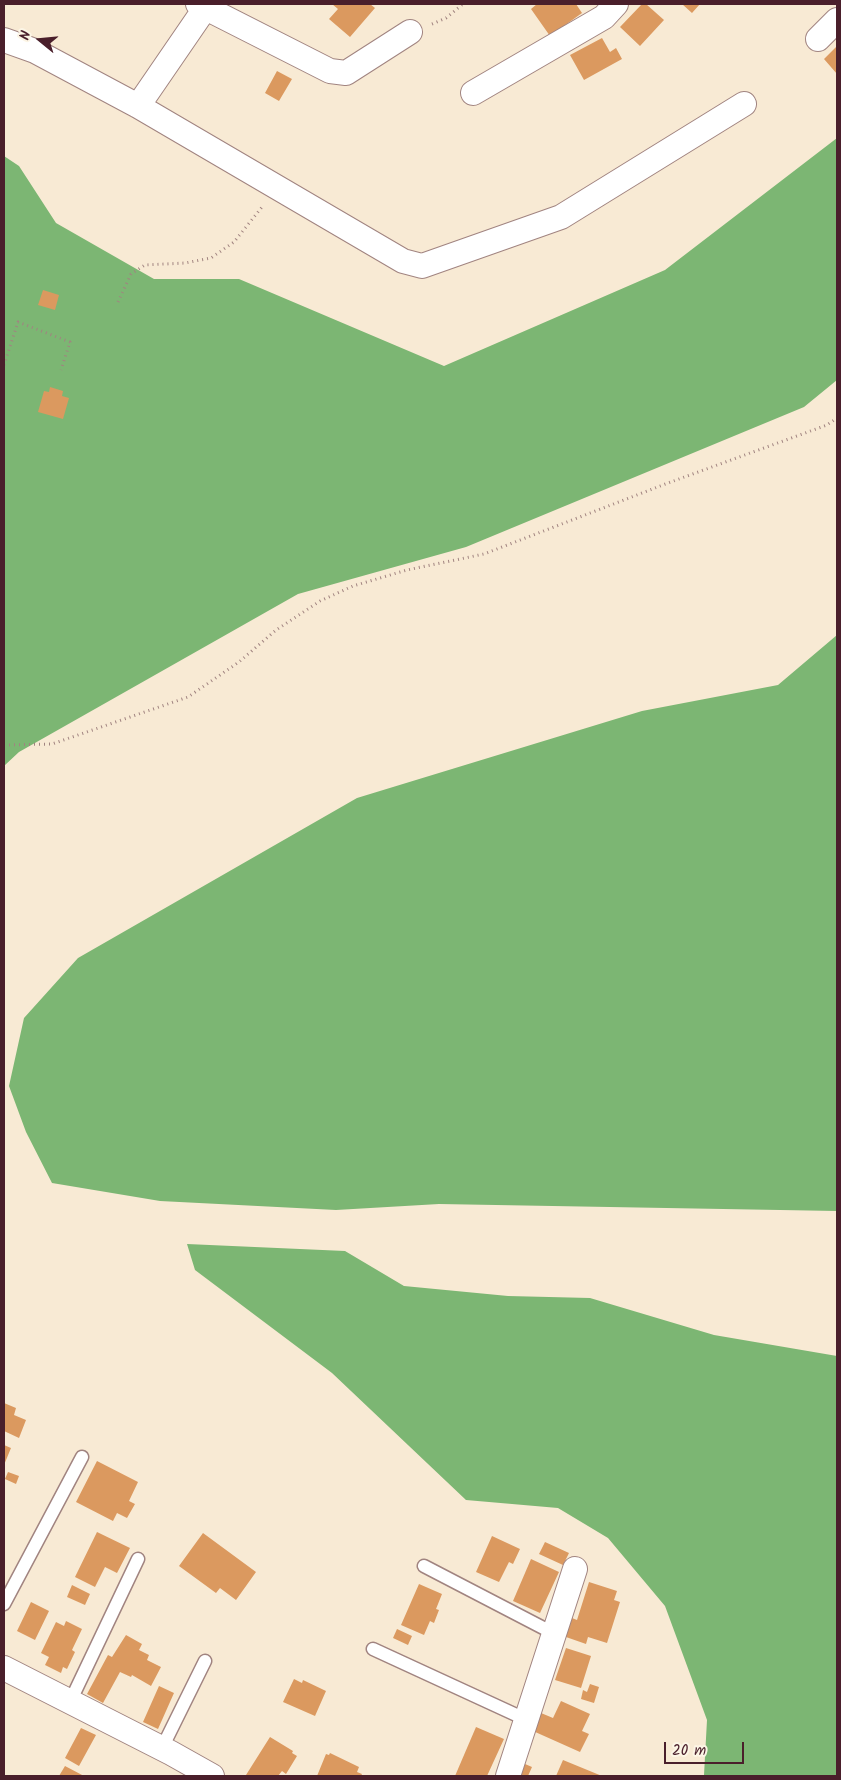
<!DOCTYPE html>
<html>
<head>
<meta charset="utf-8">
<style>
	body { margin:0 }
	#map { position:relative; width:841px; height:1780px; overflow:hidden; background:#f8ead4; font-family:Kalam,sans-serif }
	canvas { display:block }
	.frame { position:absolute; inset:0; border:5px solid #4a1f2b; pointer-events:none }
	.north { position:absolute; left:15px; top:15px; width:50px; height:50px; -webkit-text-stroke:4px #fcf5e5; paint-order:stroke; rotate:287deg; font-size:14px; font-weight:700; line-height:20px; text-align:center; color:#4a1f2b }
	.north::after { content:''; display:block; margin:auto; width:18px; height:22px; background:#4a1f2b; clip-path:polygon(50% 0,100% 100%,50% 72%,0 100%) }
	.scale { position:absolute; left:664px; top:1742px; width:80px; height:22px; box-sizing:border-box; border:2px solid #4a1f2b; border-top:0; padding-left:6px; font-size:15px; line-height:18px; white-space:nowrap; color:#4a1f2b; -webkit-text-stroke:4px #fcf5e5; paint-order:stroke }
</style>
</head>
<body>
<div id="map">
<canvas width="841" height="1780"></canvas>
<div class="frame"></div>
<div class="north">N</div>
<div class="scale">20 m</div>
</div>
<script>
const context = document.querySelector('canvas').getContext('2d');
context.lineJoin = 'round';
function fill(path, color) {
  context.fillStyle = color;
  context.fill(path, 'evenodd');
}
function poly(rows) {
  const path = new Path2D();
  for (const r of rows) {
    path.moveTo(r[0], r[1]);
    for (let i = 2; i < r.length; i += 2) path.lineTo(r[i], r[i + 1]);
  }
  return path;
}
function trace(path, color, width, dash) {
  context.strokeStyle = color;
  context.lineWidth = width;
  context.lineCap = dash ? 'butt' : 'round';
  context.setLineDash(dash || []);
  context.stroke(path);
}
fill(poly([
	[837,138,837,380,804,407,466,547,298,594,19,752,4,766,4,156,19,166,56,223,154,279,239,279,444,366,665,270],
	[837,635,837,1211,439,1204,336,1210,160,1201,52,1183,26,1132,9,1086,24,1018,78,958,357,798,642,711,778,685],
	[187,1244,345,1251,404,1286,508,1296,590,1298,714,1335,837,1356,837,1776,706,1776,704,1775,707,1720,665,1606,608,1538,558,1508,466,1500,332,1373,195,1270]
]), '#7cb673');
fill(poly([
	[332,4,370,4,375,8,350,37,329,19,338,9],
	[537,4,576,4,582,13,550,36,531,9],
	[642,4,646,4,664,20,640,46,620,27],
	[682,4,700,4,692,13],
	[602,38,610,52,616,48,622,59,584,80,570,55],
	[837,46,837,74,824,59],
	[277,71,292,79,279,101,265,93],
	[43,290,59,295,55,310,38,305],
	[50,387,63,391,62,396,69,398,63,419,38,412,44,391,49,392],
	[4,1403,16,1408,14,1415,26,1420,19,1438,4,1431],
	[4,1445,11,1448,4,1465],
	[97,1461,138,1482,129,1501,135,1504,127,1518,117,1513,113,1521,76,1502],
	[8,1472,19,1476,16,1484,5,1479],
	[97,1532,130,1548,117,1573,105,1567,95,1587,75,1577],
	[203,1533,256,1572,236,1600,220,1588,216,1593,179,1566],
	[492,1536,520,1549,513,1564,509,1562,499,1582,476,1572],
	[545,1542,569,1553,563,1565,539,1554],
	[531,1559,559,1572,540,1613,513,1601],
	[589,1582,617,1591,614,1600,620,1602,607,1643,588,1637,586,1644,566,1637,572,1618,577,1620],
	[419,1584,442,1594,436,1609,439,1610,434,1623,430,1621,424,1635,401,1625],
	[72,1585,90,1594,85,1605,67,1597],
	[31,1602,49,1611,35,1640,17,1631],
	[66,1621,82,1629,72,1650,75,1652,67,1669,63,1667,61,1673,45,1665,49,1657,41,1653,56,1622,64,1626],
	[397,1629,412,1636,408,1645,393,1638],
	[126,1635,142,1644,139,1650,149,1655,147,1660,161,1667,151,1686,132,1675,131,1677,120,1672,103,1703,87,1694,108,1655,112,1657],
	[566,1648,591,1656,581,1688,555,1680],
	[294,1679,302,1683,303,1680,326,1691,315,1716,283,1702],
	[590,1684,599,1687,594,1703,581,1699,583,1690,587,1692],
	[159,1686,174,1693,158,1729,143,1722],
	[561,1701,590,1714,582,1731,589,1734,580,1752,533,1731,541,1713,553,1718],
	[476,1727,504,1739,487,1776,455,1776],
	[81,1728,96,1735,79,1766,65,1758],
	[270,1737,293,1751,292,1753,297,1756,286,1774,282,1771,278,1776,248,1776,246,1775],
	[330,1753,359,1767,357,1772,362,1774,361,1776,317,1776,326,1754,329,1755],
	[563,1760,602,1776,556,1776],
	[525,1764,532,1767,528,1776,520,1776],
	[65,1766,84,1776,59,1776]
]), '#db995f');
const service = poly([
	[424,1566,553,1633],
	[4,1604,82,1457],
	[373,1649,525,1719],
	[70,1702,138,1559],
	[162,1748,205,1661]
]);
const minor = poly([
	[198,4,330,71,346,73,410,32],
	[818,39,837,20],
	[4,40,35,51,138,106,403,261,422,266,561,217,744,104],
	[473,93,604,17,616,4],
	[138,106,208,4],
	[4,1668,171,1753,212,1776],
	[508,1776,575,1569]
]);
trace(service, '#a18480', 15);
trace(minor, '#a18480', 26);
trace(poly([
	[432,24,446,18,463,4],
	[118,302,131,274,145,265,185,263,211,258,234,242,262,207],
	[4,365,18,322,70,342,61,370],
	[4,745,52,744,188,697,239,662,276,630,320,601,353,586,407,570,484,554,668,483,827,425,837,418]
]), '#a18480', 3, [1, 4]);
trace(service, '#fff', 12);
trace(minor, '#fff', 24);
</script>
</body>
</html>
